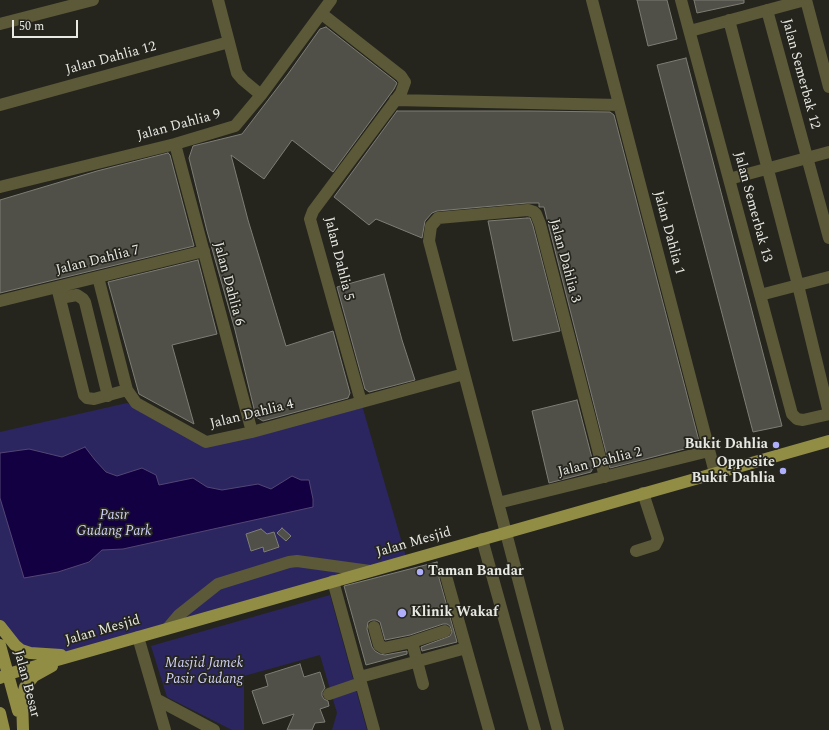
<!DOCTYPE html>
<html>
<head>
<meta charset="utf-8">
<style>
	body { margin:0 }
	#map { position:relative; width:829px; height:730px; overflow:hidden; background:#25251e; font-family:Spectral,serif }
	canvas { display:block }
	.scale { position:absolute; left:12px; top:20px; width:66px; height:18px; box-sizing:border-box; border:2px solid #e9e9e4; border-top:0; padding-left:5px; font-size:12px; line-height:14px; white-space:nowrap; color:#e9e9e4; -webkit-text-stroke:3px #25251e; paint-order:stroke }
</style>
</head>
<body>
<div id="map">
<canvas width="829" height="730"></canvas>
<div class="scale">50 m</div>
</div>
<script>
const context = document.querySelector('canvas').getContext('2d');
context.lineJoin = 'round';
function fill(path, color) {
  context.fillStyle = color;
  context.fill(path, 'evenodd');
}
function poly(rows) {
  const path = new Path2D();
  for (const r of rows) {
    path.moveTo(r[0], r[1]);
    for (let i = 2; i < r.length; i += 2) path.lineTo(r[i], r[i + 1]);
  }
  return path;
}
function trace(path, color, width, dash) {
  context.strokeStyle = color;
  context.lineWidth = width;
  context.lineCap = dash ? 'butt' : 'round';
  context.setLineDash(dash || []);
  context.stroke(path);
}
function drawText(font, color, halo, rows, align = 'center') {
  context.font = font + ' Spectral,serif';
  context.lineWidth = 3.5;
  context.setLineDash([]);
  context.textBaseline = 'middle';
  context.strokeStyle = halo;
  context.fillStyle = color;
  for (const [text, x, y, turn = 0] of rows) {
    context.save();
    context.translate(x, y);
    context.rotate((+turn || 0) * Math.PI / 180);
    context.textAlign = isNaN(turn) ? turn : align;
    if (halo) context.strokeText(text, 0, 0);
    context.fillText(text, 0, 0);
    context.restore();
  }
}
fill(poly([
	[361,402,407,560,71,656,30,653,0,626,0,432,127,403,204,441],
	[330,595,367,730,332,730,337,713,320,655,244,676,244,730,232,730,167,697,151,646]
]), '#2b2660');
const water = poly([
	[85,447,95,460,106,472,117,476,142,468,156,475,159,485,193,478,207,487,222,490,258,484,271,489,292,476,301,480,309,480,313,499,313,507,123,549,102,550,89,562,58,572,24,578,0,498,0,453,29,449,62,457,85,447]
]);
fill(water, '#130042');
trace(water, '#534673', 1);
const building = poly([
	[637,0,667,0,677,39,648,46,637,0],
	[694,0,744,0,744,3,697,13,694,0],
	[326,27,395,81,397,83,394,89,333,172,292,140,264,179,231,155,248,220,286,346,333,331,350,393,348,398,263,421,256,417,235,330,207,231,189,158,193,146,242,134,288,74,320,29,326,27],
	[686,58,782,426,753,432,657,65,686,58],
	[397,111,530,111,610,112,614,115,700,445,610,468,544,207,539,207,539,203,527,203,437,211,432,213,425,221,422,238,376,219,369,225,334,197,397,111],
	[168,153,170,155,194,246,0,293,0,200,97,171,168,153],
	[527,218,530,218,533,226,560,331,513,341,488,221,527,218],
	[198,260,217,334,172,345,194,424,139,394,108,282,198,260],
	[384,274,402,340,415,380,369,392,365,389,337,287,384,274],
	[577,400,594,466,591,472,549,483,532,411,577,400],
	[282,528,291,536,286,541,277,533,282,528],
	[261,529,267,534,274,532,279,547,264,552,263,547,251,551,246,534,261,529],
	[437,562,440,572,439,578,457,642,422,651,421,647,450,636,452,632,450,626,447,624,443,624,410,635,385,640,380,622,376,620,372,620,368,622,367,629,372,647,375,651,380,654,385,655,407,651,407,654,366,665,344,586,437,562],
	[300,664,304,677,320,672,325,688,322,692,322,696,324,699,328,701,329,706,320,709,325,722,315,723,312,730,287,730,294,714,263,724,252,691,268,686,265,675,300,664]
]);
fill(building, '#505048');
trace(building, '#7e7d75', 1);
trace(poly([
	[218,0,237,73,243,80,261,95],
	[592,0,715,473],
	[681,0,792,414,797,419,803,420,829,414],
	[806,0,829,87],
	[767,10,829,238],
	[322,14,401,76,405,82,401,93,313,211,310,219,361,402],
	[729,20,798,285,829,413],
	[0,24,93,0],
	[690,31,805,0],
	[395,100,619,105],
	[0,105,229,42],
	[175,144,252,432],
	[729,179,829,152],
	[0,187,175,144,235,126,261,95,331,0],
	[98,277,127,390,136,403,206,442,252,432,464,374],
	[57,287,84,395,87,398,94,399,127,390],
	[760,295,829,277],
	[60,298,77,295,83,299,85,302,108,396],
	[0,301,204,251],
	[498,503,709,451],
	[482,539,535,730],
	[636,551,655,545,658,539,643,493],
	[446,576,489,730],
	[333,581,374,730],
	[374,627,379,645,384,648,412,642,445,631],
	[168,628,179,615,218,584,289,562,297,561,370,571],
	[138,637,165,730],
	[412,642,423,684],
	[360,677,466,648],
	[329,694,361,683],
	[156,699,214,730],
	[558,730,429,241,431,226,438,218,528,210,534,212,536,214,540,224,605,477]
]), '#5b5938', 12);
trace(poly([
	[0,626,15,645,21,650,30,653,61,655],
	[0,645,18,711],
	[0,678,8,674,829,441],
	[0,713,4,730],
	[23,730,22,698,25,687,34,676,52,666]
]), '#928d45', 12);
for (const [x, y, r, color] of [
	[776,445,4,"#aeaefb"],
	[783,471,4,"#aeaefb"],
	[420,572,4,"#aeaefb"],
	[402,613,5,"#aeaefb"]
]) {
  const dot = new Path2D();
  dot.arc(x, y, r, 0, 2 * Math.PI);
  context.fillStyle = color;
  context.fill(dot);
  trace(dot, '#25251e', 1.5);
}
drawText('14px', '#e9e9e4', '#25251e', [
	["Jalan Dahlia 12",111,59,-15],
	["Jalan Semerbak 12",800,74,75],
	["Jalan Dahlia 9",179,126,-15],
	["Jalan Semerbak 13",752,207,75],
	["Jalan Dahlia 1",668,233,75],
	["Jalan Dahlia 5",338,259,76],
	["Jalan Dahlia 7",98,261,-14],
	["Jalan Dahlia 3",564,261,75],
	["Jalan Dahlia 6",228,284,75],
	["Jalan Dahlia 4",252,415,-14],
	["Jalan Dahlia 2",600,463,-14],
	["Jalan Mesjid",414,543,-16],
	["Jalan Mesjid",103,631,-16],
	["Jalan Besar",26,684,75]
]);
drawText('bold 14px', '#e9e9e4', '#25251e', [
	["Bukit Dahlia",768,445],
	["Opposite",775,463],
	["Bukit Dahlia",775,479],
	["Taman Bandar",428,572,"left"],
	["Klinik Wakaf",411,613,"left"]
], 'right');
drawText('italic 14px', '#d0d1fa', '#25251e', [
	["Pasir",114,516],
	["Gudang Park",114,532],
	["Masjid Jamek",204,664],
	["Pasir Gudang",204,680]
]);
</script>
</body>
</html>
